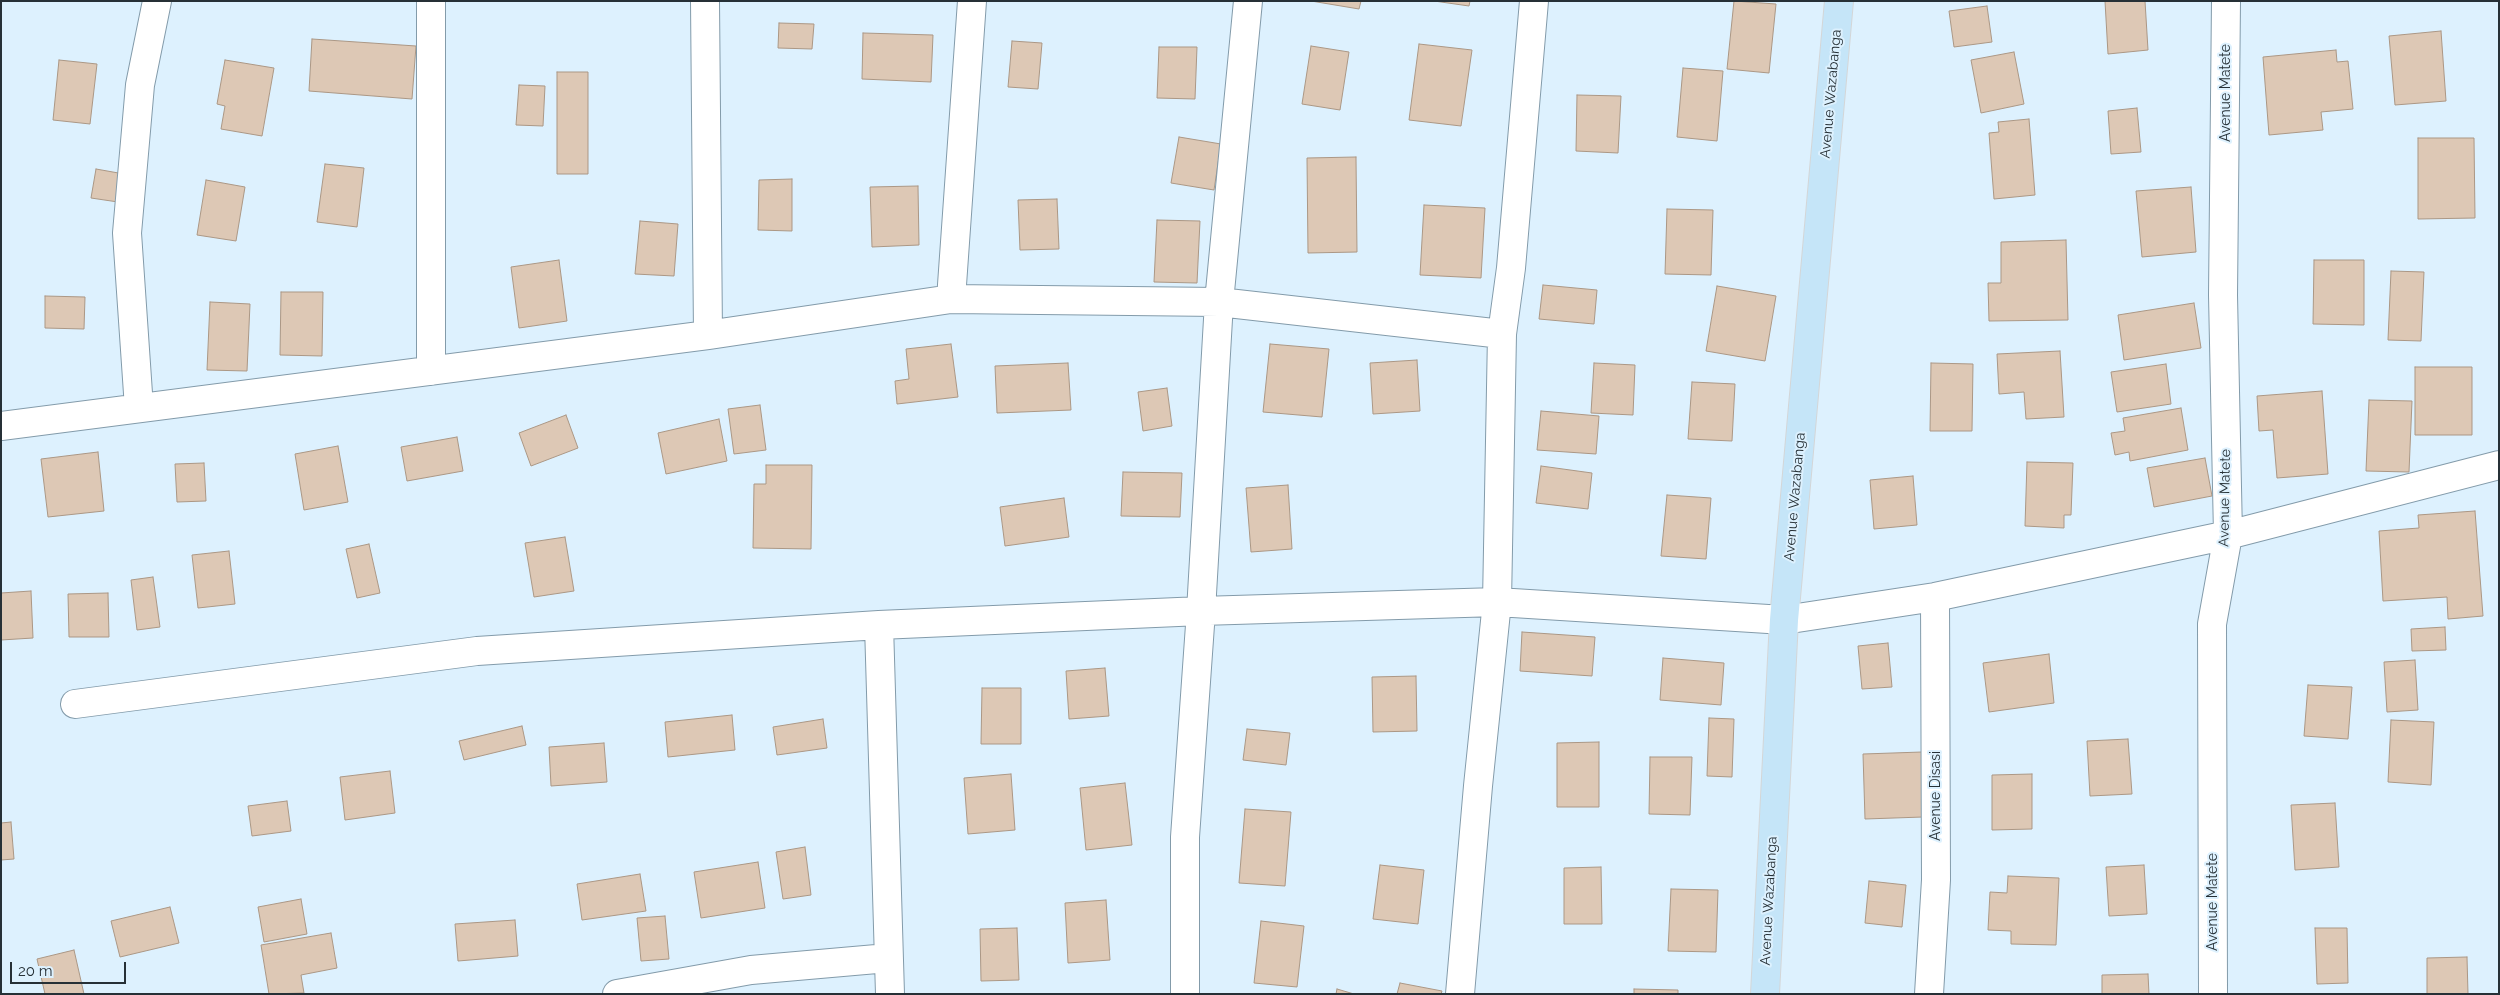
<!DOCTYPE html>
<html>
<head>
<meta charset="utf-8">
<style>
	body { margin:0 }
	#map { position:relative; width:2500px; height:995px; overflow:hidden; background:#ddf1fe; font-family:Raleway,sans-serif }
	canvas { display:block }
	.frame { position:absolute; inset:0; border:2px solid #263036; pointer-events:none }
	.scale { position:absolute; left:10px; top:962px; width:116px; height:22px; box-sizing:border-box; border:2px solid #263036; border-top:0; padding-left:6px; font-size:15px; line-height:18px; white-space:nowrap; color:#263036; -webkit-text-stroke:4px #ddf1fe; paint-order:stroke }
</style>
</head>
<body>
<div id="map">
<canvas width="2500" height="995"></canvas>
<div class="frame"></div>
<div class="scale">20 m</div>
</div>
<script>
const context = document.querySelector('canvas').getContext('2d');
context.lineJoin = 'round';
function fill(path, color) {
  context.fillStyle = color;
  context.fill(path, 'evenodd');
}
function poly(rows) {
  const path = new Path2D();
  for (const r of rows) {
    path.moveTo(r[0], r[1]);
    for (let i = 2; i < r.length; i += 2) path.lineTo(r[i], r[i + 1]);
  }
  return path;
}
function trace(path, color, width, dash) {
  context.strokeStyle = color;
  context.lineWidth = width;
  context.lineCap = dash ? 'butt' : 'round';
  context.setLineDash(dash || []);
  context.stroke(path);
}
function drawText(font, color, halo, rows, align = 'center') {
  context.font = font + ' Raleway,sans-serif';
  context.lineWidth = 4;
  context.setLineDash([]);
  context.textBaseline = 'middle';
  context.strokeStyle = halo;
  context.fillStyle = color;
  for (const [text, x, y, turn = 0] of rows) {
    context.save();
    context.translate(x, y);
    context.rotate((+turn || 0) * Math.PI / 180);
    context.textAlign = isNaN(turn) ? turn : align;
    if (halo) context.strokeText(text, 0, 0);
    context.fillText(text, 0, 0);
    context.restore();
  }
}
const building = poly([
	[1311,1,1361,1,1359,9,1311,1],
	[1434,1,1470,1,1469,6,1434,1],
	[1734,1,1776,4,1769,73,1727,69,1734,1],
	[2105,1,2145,1,2148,50,2108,54,2105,1],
	[1987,6,1992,42,1954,47,1949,11,1987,6],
	[779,23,814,24,812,49,778,48,779,23],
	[2441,31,2446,101,2395,105,2389,36,2441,31],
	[863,33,933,35,931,82,862,79,863,33],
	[312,39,416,46,412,99,309,91,312,39],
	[1012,41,1042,43,1038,89,1008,87,1012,41],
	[1419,44,1472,50,1461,126,1409,120,1419,44],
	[1311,46,1349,52,1340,110,1302,104,1311,46],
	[1159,47,1197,47,1195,99,1157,98,1159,47],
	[2336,50,2337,62,2348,61,2353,109,2321,112,2323,130,2269,135,2263,57,2336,50],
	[2014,52,2024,104,1981,113,1971,60,2014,52],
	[59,60,97,64,90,124,53,120,59,60],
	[225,60,274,68,262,136,221,129,225,106,217,104,225,60],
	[1683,68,1723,71,1717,141,1677,137,1683,68],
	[557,72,588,72,588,174,557,174,557,72],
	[519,85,545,86,543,126,516,125,519,85],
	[1577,95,1621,96,1618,153,1576,151,1577,95],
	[2137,108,2141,152,2111,154,2108,111,2137,108],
	[2029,119,2035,195,1994,199,1989,133,1999,132,1998,122,2029,119],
	[1179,137,1221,144,1214,190,1171,183,1179,137],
	[2418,138,2474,138,2475,218,2418,219,2418,138],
	[1356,157,1357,252,1308,253,1307,158,1356,157],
	[325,164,364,168,357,227,317,222,325,164],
	[96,169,124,174,118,202,91,198,96,169],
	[792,179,792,231,758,230,759,180,792,179],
	[206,180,245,187,236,241,197,235,206,180],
	[918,186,919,245,872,247,870,187,918,186],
	[2191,187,2196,252,2142,257,2136,191,2191,187],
	[1057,199,1059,249,1020,250,1018,200,1057,199],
	[1424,205,1485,208,1481,278,1420,275,1424,205],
	[1667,209,1713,210,1711,275,1665,274,1667,209],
	[1157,220,1200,221,1197,283,1154,282,1157,220],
	[640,221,678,224,674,276,635,274,640,221],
	[2066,240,2068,320,1989,321,1988,283,2001,283,2001,242,2066,240],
	[559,260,567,321,519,328,511,267,559,260],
	[2314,260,2364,260,2364,325,2313,324,2314,260],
	[2391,271,2424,272,2421,341,2388,340,2391,271],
	[1543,285,1597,290,1594,324,1539,319,1543,285],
	[1717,286,1776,296,1765,361,1706,351,1717,286],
	[281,292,323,292,322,356,280,355,281,292],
	[45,296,85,297,84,329,45,328,45,296],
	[210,302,250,304,247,371,207,370,210,302],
	[2194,303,2201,348,2124,360,2118,315,2194,303],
	[951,344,958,397,897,404,895,381,909,379,906,349,951,344],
	[1270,344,1329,349,1322,417,1263,412,1270,344],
	[2060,351,2064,417,2026,419,2024,392,1999,394,1997,354,2060,351],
	[1417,360,1420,411,1373,414,1370,363,1417,360],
	[1068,363,1071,410,997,413,995,366,1068,363],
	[1594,363,1635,365,1633,415,1591,413,1594,363],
	[1931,363,1973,364,1972,431,1930,431,1931,363],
	[2166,364,2171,404,2117,412,2111,372,2166,364],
	[2415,367,2472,367,2472,435,2415,435,2415,367],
	[1692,382,1735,384,1732,441,1688,439,1692,382],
	[1167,388,1172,426,1143,431,1138,392,1167,388],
	[2322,391,2328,474,2277,478,2273,430,2259,431,2257,396,2322,391],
	[2369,400,2412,401,2409,472,2366,471,2369,400],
	[760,405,766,450,734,454,728,409,760,405],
	[2181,408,2188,450,2130,461,2129,452,2115,455,2111,433,2125,431,2123,418,2181,408],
	[1541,411,1599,416,1596,454,1537,450,1541,411],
	[566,415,578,448,531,466,519,433,566,415],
	[719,419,727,461,666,474,658,433,719,419],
	[457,437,463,471,407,481,401,447,457,437],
	[338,446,348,502,304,510,295,454,338,446],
	[98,452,104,511,48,517,41,459,98,452],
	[2205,458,2212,496,2154,507,2147,468,2205,458],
	[2027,462,2073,463,2071,515,2064,515,2064,528,2025,526,2027,462],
	[204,463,206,501,177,502,175,464,204,463],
	[766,465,812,465,811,549,753,548,754,484,766,484,766,465],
	[1541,466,1592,473,1588,509,1536,503,1541,466],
	[1123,472,1182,473,1180,517,1121,516,1123,472],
	[1913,476,1917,525,1874,529,1870,480,1913,476],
	[1288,485,1292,549,1251,552,1246,488,1288,485],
	[1667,495,1711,498,1706,559,1661,556,1667,495],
	[1064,498,1069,537,1005,546,1000,507,1064,498],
	[2475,511,2483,616,2448,619,2447,597,2383,601,2379,531,2419,528,2418,515,2475,511],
	[565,537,574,591,534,597,525,543,565,537],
	[369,544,380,593,357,598,346,549,369,544],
	[229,551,235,604,198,608,192,555,229,551],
	[153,577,160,627,137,630,131,580,153,577],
	[31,591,33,638,1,640,1,593,31,591],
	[108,593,109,637,69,637,68,594,108,593],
	[2445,627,2446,650,2412,651,2411,629,2445,627],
	[1522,632,1595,637,1592,676,1520,671,1522,632],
	[1888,643,1892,687,1862,689,1858,646,1888,643],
	[2049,654,2054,703,1989,712,1983,663,2049,654],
	[1663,658,1724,663,1721,705,1660,700,1663,658],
	[2415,660,2418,710,2387,712,2384,662,2415,660],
	[1105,668,1109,716,1069,719,1066,671,1105,668],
	[1416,676,1417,731,1373,732,1372,677,1416,676],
	[2308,685,2352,687,2348,739,2304,736,2308,685],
	[982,688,1021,688,1021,744,981,744,982,688],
	[732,715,735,750,668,757,665,722,732,715],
	[1709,718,1734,719,1732,777,1707,776,1709,718],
	[823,719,827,748,777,755,773,727,823,719],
	[2391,720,2434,722,2431,785,2388,782,2391,720],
	[522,726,526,745,464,760,459,741,522,726],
	[1247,729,1290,733,1286,765,1243,760,1247,729],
	[2128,739,2132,794,2090,796,2087,741,2128,739],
	[1599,742,1599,807,1557,807,1557,743,1599,742],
	[604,743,607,782,551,786,549,747,604,743],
	[1922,752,1923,817,1865,819,1863,754,1922,752],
	[1650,757,1692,757,1690,815,1649,814,1650,757],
	[390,771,395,813,345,820,340,777,390,771],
	[1011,774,1015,830,968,834,964,778,1011,774],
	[2032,774,2032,829,1992,830,1992,775,2032,774],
	[1125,783,1132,845,1086,850,1080,788,1125,783],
	[287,801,291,831,252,836,248,806,287,801],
	[2335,803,2339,867,2295,870,2291,805,2335,803],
	[1245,809,1291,812,1285,886,1239,883,1245,809],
	[11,822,14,859,1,860,1,823,11,822],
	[805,847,811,895,783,899,776,852,805,847],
	[758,862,765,908,701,918,694,872,758,862],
	[1380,865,1424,870,1418,924,1373,919,1380,865],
	[2144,865,2147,914,2109,916,2106,867,2144,865],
	[1601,867,1602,924,1564,924,1564,868,1601,867],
	[640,874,646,911,582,920,577,884,640,874],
	[2008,876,2059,878,2056,945,2011,944,2011,931,1988,930,1990,892,2007,893,2008,876],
	[1869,881,1906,885,1902,927,1865,923,1869,881],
	[1671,889,1718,890,1716,952,1668,951,1671,889],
	[301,899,307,934,264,942,258,907,301,899],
	[1106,900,1110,960,1068,963,1065,903,1106,900],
	[170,907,179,943,120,957,111,921,170,907],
	[665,916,669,959,641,961,637,918,665,916],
	[515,920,518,956,458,961,455,924,515,920],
	[1261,921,1304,926,1297,987,1254,983,1261,921],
	[1017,928,1019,980,981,981,980,929,1017,928],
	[2315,928,2347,928,2348,983,2317,984,2315,928],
	[331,933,337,968,301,975,304,993,269,994,261,945,331,933],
	[74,950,84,994,45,994,37,959,74,950],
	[2467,957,2468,994,2427,994,2427,958,2467,957],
	[2148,974,2149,994,2102,994,2102,975,2148,974],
	[1400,983,1442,991,1441,994,1397,994,1400,983],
	[1337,989,1354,994,1336,994,1337,989],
	[1634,989,1678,990,1678,994,1634,994,1634,989]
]);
fill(building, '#ddc8b5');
trace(building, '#ab9785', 1);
const minor = poly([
	[431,1,431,371],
	[705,1,708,335],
	[951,299,972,1],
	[139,408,127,233,140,85,157,1],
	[1,426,708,335,951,299,1219,302,1502,334],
	[879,625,890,994],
	[75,704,477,651,879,625,1201,611,1497,602,1784,620,1935,597,2228,535,2499,465],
	[617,994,751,970,888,958],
	[1185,994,1185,837,1201,611,1219,302,1248,1],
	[1460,994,1478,786,1497,602,1502,334,1511,268,1534,1],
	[1929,994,1936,880,1935,597],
	[2213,994,2212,624,2228,535,2223,295,2226,1]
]);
const major = poly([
	[1765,994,1784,620,1839,1]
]);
trace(minor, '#839baa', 30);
trace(major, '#d4d6d7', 30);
trace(minor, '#fff', 28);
trace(major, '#c5e5f8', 28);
drawText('14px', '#263036', '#ddf1fe', [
	["Avenue Matete",2226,93,-90],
	["Avenue Wazabanga",1831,94,-85],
	["Avenue Wazabanga",1795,497,-85],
	["Avenue Matete",2225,498,-89],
	["Avenue Disasi",1936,796,-90],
	["Avenue Wazabanga",1769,901,-87],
	["Avenue Matete",2213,902,-90]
]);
</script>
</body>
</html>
